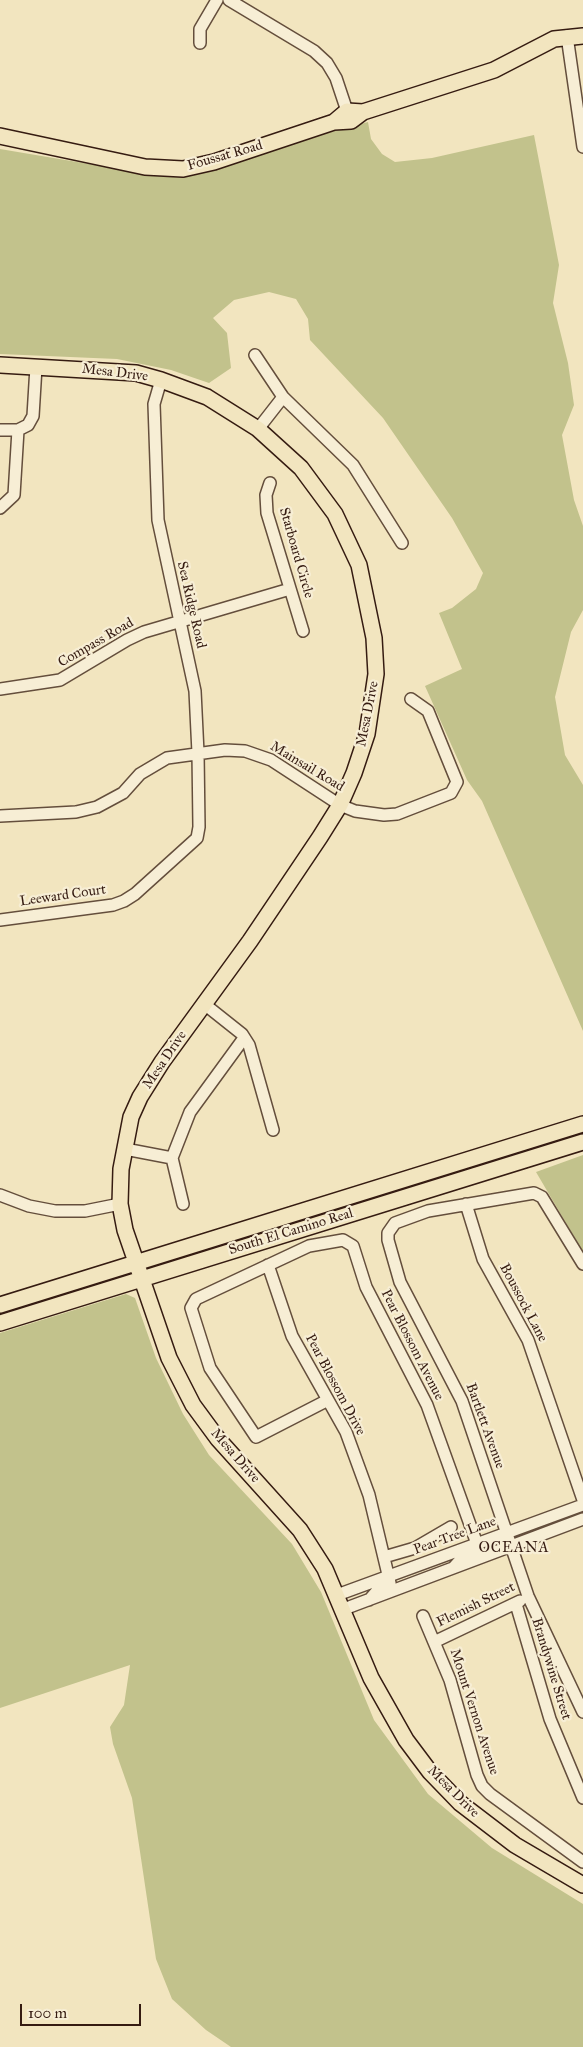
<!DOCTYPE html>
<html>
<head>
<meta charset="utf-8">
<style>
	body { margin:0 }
	#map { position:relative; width:583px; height:2047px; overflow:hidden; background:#f2e5bf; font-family:"IM FELL Great Primer",serif }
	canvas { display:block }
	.scale { position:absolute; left:20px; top:2004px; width:121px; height:22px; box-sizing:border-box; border:2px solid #351b11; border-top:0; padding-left:6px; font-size:15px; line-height:18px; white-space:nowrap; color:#351b11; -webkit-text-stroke:4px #f7eed5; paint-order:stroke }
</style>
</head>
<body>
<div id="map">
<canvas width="583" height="2047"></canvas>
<div class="scale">100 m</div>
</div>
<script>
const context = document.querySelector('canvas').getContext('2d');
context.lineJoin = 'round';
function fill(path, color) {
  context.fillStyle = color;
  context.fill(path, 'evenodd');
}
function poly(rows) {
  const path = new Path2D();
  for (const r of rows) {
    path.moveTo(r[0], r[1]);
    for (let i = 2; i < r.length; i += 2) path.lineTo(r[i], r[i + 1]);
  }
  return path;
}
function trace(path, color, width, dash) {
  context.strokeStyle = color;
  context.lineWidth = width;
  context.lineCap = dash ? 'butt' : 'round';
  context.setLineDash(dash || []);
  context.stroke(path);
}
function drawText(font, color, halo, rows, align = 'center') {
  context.font = font + ' "IM FELL Great Primer",serif';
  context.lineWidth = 4.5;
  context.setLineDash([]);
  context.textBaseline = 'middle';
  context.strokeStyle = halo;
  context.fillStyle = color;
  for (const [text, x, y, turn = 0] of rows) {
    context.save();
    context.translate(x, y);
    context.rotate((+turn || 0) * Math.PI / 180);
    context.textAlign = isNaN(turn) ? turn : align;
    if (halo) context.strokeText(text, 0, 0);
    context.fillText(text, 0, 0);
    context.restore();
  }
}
fill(poly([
	[368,122,371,139,382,154,395,162,432,158,534,135,559,265,553,303,568,363,574,405,562,435,574,500,583,526,583,610,571,632,555,697,565,755,583,785,583,1031,482,801,467,780,425,686,462,669,439,613,452,608,476,589,483,573,452,518,383,418,310,340,308,319,296,299,269,292,234,300,213,318,227,333,231,368,209,383,171,370,117,359,0,354,0,149,101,166,176,174],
	[583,1155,583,1252,536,1172],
	[126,1294,135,1298,156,1358,183,1414,209,1455,292,1544,321,1592,374,1720,428,1794,492,1848,583,1904,583,2047,231,2047,206,2030,172,1999,156,1959,132,1798,113,1744,110,1727,124,1705,130,1665,0,1708,0,1333]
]), '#c2c28c');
const minor = poly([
	[229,0,314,51,327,63,336,78,347,111],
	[567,36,583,147],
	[200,43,200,29,217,0],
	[255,355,283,397,353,465,402,543],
	[258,429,283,397],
	[0,430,18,430,28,425,33,416,36,367],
	[270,483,266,495,267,513,303,631],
	[0,508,14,495,18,430],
	[0,689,60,680,127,640,144,632,290,589],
	[0,816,76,812,97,807,123,793,140,774,167,758,225,750,245,751,271,760,340,805,355,811,384,815,397,814,451,793,457,782,428,711,411,699],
	[0,920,113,905,124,901,135,894,197,838,199,827,198,753,195,691,158,520,154,404,161,380],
	[203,1003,242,1034,249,1045,273,1130],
	[125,1149,172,1158],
	[172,1158,190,1112,244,1038],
	[172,1158,183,1204],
	[0,1195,29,1206,55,1211,85,1211,120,1204],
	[466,1204,483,1259,528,1340,583,1500],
	[583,1264,542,1197,534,1193,428,1211,395,1223,388,1233,388,1240,400,1282,462,1401,528,1596,583,1712],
	[268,1265,292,1336,346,1432,369,1495,390,1583,376,1592,369,1600],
	[328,1400,256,1437,210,1368,191,1308,196,1299,309,1246,343,1240,353,1246,366,1287,427,1405,477,1544,476,1552,463,1557,454,1567],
	[384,1557,415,1548,451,1527],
	[337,1595,583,1505],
	[516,1604,550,1719,583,1798],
	[344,1609,583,1519],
	[423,1616,450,1680,477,1775,482,1786,490,1794,583,1862],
	[434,1642,520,1601]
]);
const major = poly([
	[347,111,363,112,351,121,334,122,347,111],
	[363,112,494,70,554,39,583,36],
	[0,136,145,167,183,169,214,162,334,122],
	[0,365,136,373,161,380,207,397,258,429,301,468,335,514,359,565,374,638,376,674,367,734,354,773,340,805,320,837,250,941,162,1062,140,1097,131,1117,121,1169,120,1204,125,1230,169,1358,193,1405,218,1439,300,1530,325,1569,371,1678,406,1740,430,1772,460,1803,515,1845,583,1885],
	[0,1305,583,1124],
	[0,1323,583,1142]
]);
trace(minor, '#644e3c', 14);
trace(major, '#351b11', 18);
trace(minor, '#f7eed5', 11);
trace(major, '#f2e5bf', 15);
drawText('14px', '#351b11', '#f7eed5', [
	["Foussat Road",225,156,-16],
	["Mesa Drive",115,373,7],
	["Starboard Circle",296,553,74],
	["Sea Ridge Road",191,605,77],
	["Compass Road",96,643,-30],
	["Mesa Drive",368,714,-79],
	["Mainsail Road",307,767,31],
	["Leeward Court",63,896,-8],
	["Mesa Drive",165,1060,-56],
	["South El Camino Real",291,1232,-17],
	["Boussock Lane",523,1303,62],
	["Pear Blossom Avenue",412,1345,63],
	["Pear Blossom Drive",335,1385,62],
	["Bartlett Avenue",485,1426,70],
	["Mesa Drive",235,1456,49],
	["Pear Tree Lane",455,1536,-20],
	["Flemish Street",476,1605,-26],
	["Brandywine Street",551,1669,73],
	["Mount Vernon Avenue",474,1712,72],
	["Mesa Drive",453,1792,45]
]);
context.letterSpacing = '1px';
drawText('15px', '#351b11', '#f7eed5', [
	["OCEANA",514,1548]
]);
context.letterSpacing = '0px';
</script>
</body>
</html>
